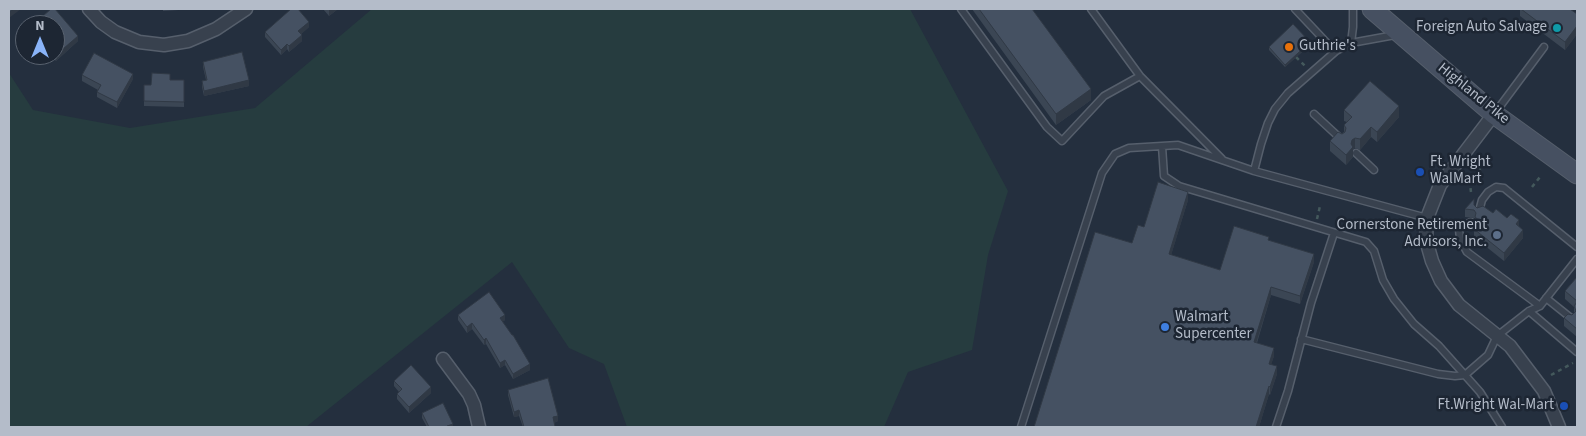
<!DOCTYPE html>
<html>
<head>
<meta charset="utf-8">
<style>
	body { margin:0 }
	#map { position:relative; width:1586px; height:436px; overflow:hidden; background:#242f3e; font-family:"Source Sans 3",sans-serif }
	canvas { display:block }
	.frame { position:absolute; inset:0; border:10px solid #b4bcc9; pointer-events:none }
	.north { position:absolute; left:15px; top:15px; width:50px; height:50px; box-sizing:border-box; background:#1d2633; border:1px solid #59626f; border-radius:50%; rotate:0deg; font-size:14px; font-weight:700; line-height:20px; text-align:center; color:#b4bcc9 }
	.north::after { content:''; display:block; margin:auto; width:18px; height:22px; background:#8ab4f8; clip-path:polygon(50% 0,100% 100%,50% 72%,0 100%) }
</style>
</head>
<body>
<div id="map">
<canvas width="1586" height="436"></canvas>
<div class="frame"></div>
<div class="north">N</div>
</div>
<script>
const context = document.querySelector('canvas').getContext('2d');
context.lineJoin = 'round';
function fill(path, color) {
  context.fillStyle = color;
  context.fill(path, 'evenodd');
}
function poly(rows) {
  const path = new Path2D();
  for (const r of rows) {
    path.moveTo(r[0], r[1]);
    for (let i = 2; i < r.length; i += 2) path.lineTo(r[i], r[i + 1]);
  }
  return path;
}
function trace(path, color, width, dash) {
  context.strokeStyle = color;
  context.lineWidth = width;
  context.lineCap = dash ? 'butt' : 'round';
  context.setLineDash(dash || []);
  context.stroke(path);
}
function drawText(font, color, halo, rows, align = 'center') {
  context.font = font + ' "Source Sans 3",sans-serif';
  context.lineWidth = 5;
  context.setLineDash([]);
  context.textBaseline = 'middle';
  context.strokeStyle = halo;
  context.fillStyle = color;
  for (const [text, x, y, turn = 0] of rows) {
    context.save();
    context.translate(x, y);
    context.rotate((+turn || 0) * Math.PI / 180);
    context.textAlign = isNaN(turn) ? turn : align;
    if (halo) context.strokeText(text, 0, 0);
    context.fillText(text, 0, 0);
    context.restore();
  }
}
fill(poly([
	[372,9,910,9,1008,191,988,255,972,350,908,372,884,427,627,427,604,364,569,348,512,262,306,427,9,427,9,73,33,110,130,128,255,108]
]), '#263c3f');
const lane = poly([
	[961,9,1047,127,1062,141,1104,96,1140,76],
	[1091,9,1140,76,1222,159],
	[1295,9,1327,43,1336,51],
	[1351,43,1353,27,1353,9],
	[1495,113,1544,47],
	[1314,114,1341,139],
	[1162,146,1164,176,1179,186,1366,242,1374,251,1383,280,1394,299,1414,324,1439,346,1480,392,1502,427],
	[1356,153,1374,170],
	[1254,171,1261,144,1268,123,1275,109,1288,93,1336,51,1351,43,1395,35],
	[1479,211,1482,200,1488,192,1496,187,1504,188,1577,247],
	[1471,222,1459,229,1460,239,1467,252,1540,306],
	[1546,298,1571,318],
	[1529,311,1577,352],
	[1301,339,1438,374,1455,376,1465,375,1488,355,1497,336,1529,311,1540,306,1577,259],
	[1021,427,1102,173,1115,154,1129,148,1178,145,1254,171,1427,218],
	[1276,427,1288,391,1311,303,1334,233]
]);
const street = poly([
	[89,9,101,22,115,32,139,42,164,45,188,41,216,29,246,9],
	[1494,114,1440,185,1427,218,1426,240,1432,261,1441,281,1459,305,1510,346,1544,391,1559,427],
	[443,359,469,394,474,405,479,427]
]);
const secondary = poly([
	[1372,9,1494,114,1577,174]
]);
trace(lane, '#565f6c', 9);
trace(street, '#565f6c', 15);
trace(secondary, '#565f6c', 21);
trace(poly([
	[1296,57,1305,66],
	[1532,187,1540,177],
	[1471,192,1470,184,1480,170,1478,166,1473,162],
	[1317,219,1320,206],
	[1551,375,1573,363]
]), '#44595c', 2.5, [4, 4]);
trace(lane, '#38414e', 6);
trace(street, '#38414e', 12);
trace(secondary, '#465061', 19);
fill(poly([
	[51,9,55,9,78,36,78,41,56,61,51,55,55,55,55,25,35,25,35,23],
	[163,9,194,9,163,11],
	[323,9,338,9,329,16],
	[972,9,1032,9,1091,100,1056,125],
	[1520,9,1570,9,1577,14,1577,34,1565,50,1520,16],
	[309,27,301,34,302,41,289,52,287,49,281,55,265,37,265,32],
	[1310,45,1285,67,1269,50,1269,47],
	[203,62,249,86,204,96,202,87,202,81,206,80,203,67],
	[82,75,133,79,117,108,97,97,97,92,98,90,82,81],
	[170,80,184,80,184,107,144,106,144,85,151,85],
	[1344,110,1399,117,1377,142,1371,137,1360,150,1355,148,1353,149,1353,157,1346,165,1330,151,1330,141,1344,132,1344,125,1347,122,1344,121],
	[1188,200,1171,255,1220,270,1269,240,1314,262,1300,304,1271,295,1257,343,1274,356,1271,364,1277,374,1270,395,1269,394,1259,427,1034,427,1132,243],
	[1474,205,1477,208,1493,213,1519,227,1523,238,1504,261,1474,237,1474,229,1476,226,1475,225,1475,219,1474,218,1465,217,1465,209],
	[1577,277,1577,337,1564,326,1564,318,1572,315,1574,313,1574,307,1565,299,1565,291],
	[458,315,505,320,502,322,530,370,513,379,505,365,500,368,486,344,484,345,472,329,467,333,458,320],
	[394,381,431,393,409,413,397,399,397,394,399,392,394,386],
	[508,390,558,421,554,423,555,427,523,427,519,416,514,417,508,395],
	[422,413,453,427,427,427,422,418]
]), '#3b4654');
fill(poly([
	[14,9,21,9,9,18,9,12],
	[331,9,338,9,329,16,329,10],
	[309,22,309,27,298,37,298,31],
	[1577,26,1577,34,1565,50,1565,42],
	[302,35,302,41,289,52,289,46],
	[78,36,78,41,56,61,56,55],
	[1310,42,1310,45,1285,67,1285,65],
	[287,44,287,49,281,55,281,50],
	[133,74,133,79,117,108,117,102],
	[249,80,249,86,204,96,204,91],
	[1091,89,1091,100,1056,125,1056,114],
	[1399,106,1399,117,1377,142,1377,132],
	[1371,127,1371,137,1360,150,1360,139],
	[1355,138,1355,148,1353,149,1353,157,1346,165,1346,155,1352,140],
	[1188,192,1188,200,1169,262,1169,254],
	[1519,220,1519,228,1516,224],
	[1523,230,1523,238,1504,261,1504,253],
	[1314,254,1314,262,1300,304,1300,296],
	[1271,287,1271,295,1254,350,1254,342],
	[505,315,505,320,500,324,500,318],
	[472,323,472,329,467,333,467,327],
	[486,338,486,344,484,345,484,340],
	[1274,348,1274,356,1269,372,1269,364],
	[505,360,505,365,500,368,500,363],
	[530,364,530,370,513,379,513,374],
	[1277,366,1277,374,1270,395,1270,387],
	[1269,386,1269,394,1259,427,1256,427],
	[431,387,431,393,409,413,409,407],
	[519,410,519,416,514,417,514,412],
	[558,416,558,421,553,423,553,417],
	[453,424,453,427,447,427,447,426]
]), '#303945');
const building = poly([
	[9,9,14,9,9,12,9,9],
	[51,9,55,9,78,36,56,55,55,54,55,25,37,25,35,23,51,9],
	[291,9,298,9,309,22,298,31,302,35,289,46,287,44,281,50,265,32,291,9],
	[979,9,1032,9,1091,89,1056,114,979,9],
	[1521,9,1570,9,1577,14,1577,26,1565,42,1521,9],
	[1293,24,1310,42,1285,65,1269,47,1293,24],
	[242,52,249,80,204,91,202,81,207,80,203,62,242,52],
	[94,53,133,74,117,102,97,92,101,85,82,75,94,53],
	[152,73,170,74,170,80,184,80,184,102,144,101,144,85,151,85,152,73],
	[1370,81,1399,106,1377,132,1371,127,1360,139,1355,138,1352,140,1351,144,1353,147,1346,155,1330,141,1338,132,1342,134,1345,132,1346,128,1344,125,1352,117,1344,110,1370,81],
	[1158,182,1188,192,1169,254,1220,270,1234,226,1269,237,1268,240,1314,254,1300,296,1271,287,1254,342,1274,348,1269,364,1277,366,1270,387,1269,386,1256,427,1034,427,1095,232,1132,243,1138,225,1144,227,1158,182],
	[1474,199,1474,205,1477,208,1483,206,1493,213,1496,209,1507,218,1511,214,1519,220,1516,224,1523,230,1504,253,1474,229,1480,221,1475,217,1476,213,1474,210,1465,209,1474,199],
	[1577,277,1577,301,1565,291,1577,277],
	[489,292,505,315,500,318,512,335,513,335,530,364,513,374,505,360,500,363,486,338,484,340,472,323,467,327,458,315,489,292],
	[1577,302,1577,329,1564,318,1568,314,1572,315,1576,311,1574,306,1577,302],
	[411,365,431,387,409,407,397,394,402,389,394,381,411,365],
	[548,378,558,416,553,417,555,427,524,427,519,410,514,412,508,390,548,378],
	[443,403,453,424,447,426,448,427,429,427,422,413,443,403]
]);
fill(building, '#455162');
trace(building, '#303945', 1);
for (const [x, y, r, color] of [
	[1557,28,5,"#0f9aa8"],
	[1289,47,5,"#e8710a"],
	[1420,172,5,"#1a4fb4"],
	[1497,235,5,"#5c6f8a"],
	[1165,327,5,"#3f7fe0"],
	[1564,406,5,"#1a4fb4"]
]) {
  const dot = new Path2D();
  dot.arc(x, y, r, 0, 2 * Math.PI);
  context.fillStyle = color;
  context.fill(dot);
  trace(dot, '#1d2633', 2);
}
drawText('15px', '#b4bcc9', '#1d2633', [
	["Foreign Auto Salvage",1547,28],
	["Guthrie's",1299,47,"left"],
	["Ft. Wright",1430,163,"left"],
	["WalMart",1430,180,"left"],
	["Cornerstone Retirement",1487,226],
	["Advisors, Inc.",1487,243],
	["Walmart",1175,318,"left"],
	["Supercenter",1175,335,"left"],
	["Ft.Wright Wal-Mart",1554,406]
], 'right');
drawText('15px', '#b4bcc9', '#1d2633', [
	["Highland Pike",1473,94,39]
]);
</script>
</body>
</html>
